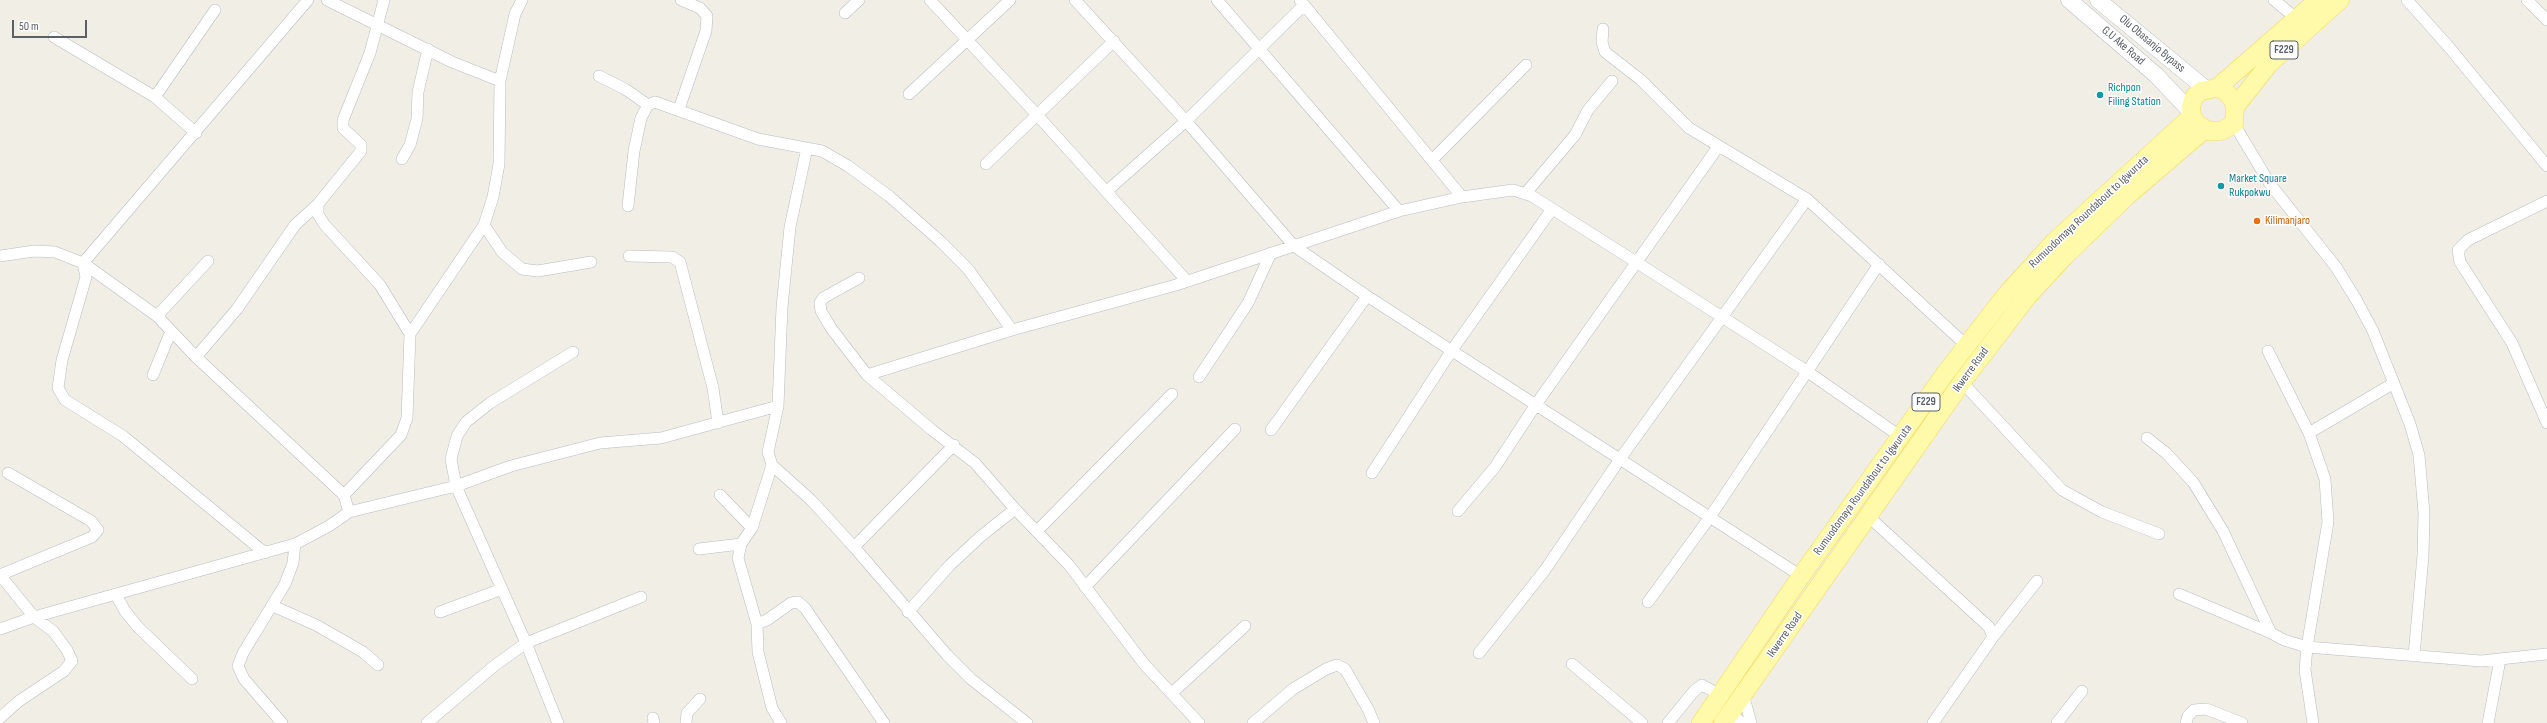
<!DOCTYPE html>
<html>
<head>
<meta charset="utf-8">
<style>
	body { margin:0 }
	#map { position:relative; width:2547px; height:723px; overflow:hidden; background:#f0eee5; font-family:"Sofia Sans Condensed",sans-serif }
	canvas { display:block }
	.scale { position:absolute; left:12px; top:20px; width:75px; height:18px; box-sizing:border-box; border:2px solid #5c6066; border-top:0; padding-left:5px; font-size:12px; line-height:14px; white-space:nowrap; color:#5c6066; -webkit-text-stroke:3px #fff; paint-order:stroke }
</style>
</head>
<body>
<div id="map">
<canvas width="2547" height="723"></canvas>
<div class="scale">50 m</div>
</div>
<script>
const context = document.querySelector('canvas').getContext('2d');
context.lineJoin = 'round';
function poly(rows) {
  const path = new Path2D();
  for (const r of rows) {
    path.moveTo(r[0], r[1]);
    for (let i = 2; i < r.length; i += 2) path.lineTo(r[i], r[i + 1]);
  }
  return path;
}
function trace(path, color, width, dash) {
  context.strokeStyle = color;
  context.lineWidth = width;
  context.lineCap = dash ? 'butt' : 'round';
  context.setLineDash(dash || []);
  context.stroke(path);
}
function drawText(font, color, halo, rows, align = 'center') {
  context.font = font + ' "Sofia Sans Condensed",sans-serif';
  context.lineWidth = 3;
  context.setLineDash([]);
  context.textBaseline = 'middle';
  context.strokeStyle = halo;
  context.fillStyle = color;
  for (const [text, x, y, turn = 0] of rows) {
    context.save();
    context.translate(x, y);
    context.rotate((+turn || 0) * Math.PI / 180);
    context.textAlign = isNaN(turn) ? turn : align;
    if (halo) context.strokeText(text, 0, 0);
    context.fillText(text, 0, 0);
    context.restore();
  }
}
const street = poly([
	[327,0,452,62,500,81],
	[384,0,370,53,343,120,343,128,361,145,361,151,318,204,318,214,324,224,380,285,410,334],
	[930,0,1038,116,1187,281],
	[1075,0,1186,121,1294,246,1367,296,1801,576],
	[1217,0,1399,211],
	[1300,0,1462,197],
	[2274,0,2297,19],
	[2407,0,2448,46,2547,166],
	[2527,0,2547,20],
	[845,13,859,0],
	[1603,29,1602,42,1605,52,1641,80,1689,128,1807,199,1966,345],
	[54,37,155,97,196,133],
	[599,76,625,89,648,105],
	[909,94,1010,0],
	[155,97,215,10],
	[679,109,706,31,707,16,700,8,681,0],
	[2234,124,2270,184,2336,267,2357,301,2373,331,2410,424,2419,455,2424,513,2423,556,2414,655],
	[807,148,790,227,782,307,778,406,768,452,772,465,811,500,854,547,947,655,971,679,1027,723],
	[402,159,410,145,417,119,418,92,428,49],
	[1432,160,1526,65],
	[986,164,1114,41],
	[1107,191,1186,121,1304,5],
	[1525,194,1575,135,1588,110,1612,81],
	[2547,201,2468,240,2458,250,2460,262,2512,343,2547,423],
	[628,206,634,151,641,118,648,105,655,102,758,139,822,151,848,166,889,196,940,241,968,269,1012,330],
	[484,225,502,252,522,269,538,271,591,262],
	[0,256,34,251,55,252,83,263,157,316,196,357,344,495,349,512],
	[629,256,672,257,680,262,713,388,718,423],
	[859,278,823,298,820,303,821,311,831,328,867,375,932,430,975,463,1015,509,1069,565,1144,664,1199,723],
	[157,316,208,261],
	[2268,351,2309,433,2325,479,2328,522,2307,647,2305,670,2313,723],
	[196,357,237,309,295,225,318,204],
	[153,375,171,331],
	[867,375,1012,330,1176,285,1399,211,1462,197,1513,190,1532,196,1636,262,1808,372,1901,437],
	[1199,377,1248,303,1271,253],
	[1962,382,2062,490,2102,512,2159,534],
	[1271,430,1367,296],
	[2309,433,2394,383],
	[2147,438,2166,453,2193,482,2223,531,2271,633,2284,640,2307,647,2481,661,2547,654],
	[772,465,752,528,741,544,738,558,757,624,767,620,791,603,798,602,805,608,884,723],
	[1372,473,1452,350,1552,209],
	[344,495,401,435,407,418,410,334,484,225,493,197,499,164,500,81,515,14,522,0],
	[720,495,752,528],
	[1458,511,1495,467,1537,403,1718,147],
	[1868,516,1989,627,1993,637,1933,723],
	[1037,531,1172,394],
	[854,547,954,445],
	[699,549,741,544],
	[265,553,123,436,65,400,58,388,62,360,86,277,83,263,308,0],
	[0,575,92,537,98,530,91,521,8,473],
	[0,575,34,617,53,631,67,650,72,661,64,671,19,701,0,718],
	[1085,587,1235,429],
	[2179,594,2271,633],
	[116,595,125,611,137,626,192,679],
	[1648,602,1710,517,1879,264],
	[273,606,316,625,363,652,378,665],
	[440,612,502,589],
	[908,612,950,565,980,537,1015,509],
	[757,624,758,652,772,708,781,723],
	[0,629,34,617,295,544,329,526,349,512,456,486,511,466,600,443,661,438,778,406],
	[1993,637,2037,581],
	[1479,653,1545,570,1620,459,1807,199],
	[1572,664,1642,723],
	[1172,693,1245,626],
	[1743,694,1751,723],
	[1730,713,1742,723],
	[653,718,654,723],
	[282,723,244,679,238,666,243,653,285,584,293,563,295,544],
	[427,723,494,666,526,643,641,597],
	[558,723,526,643,456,486,451,459,457,436,466,422,490,403,573,352],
	[686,723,687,713,700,699],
	[1253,723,1293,689,1326,669,1337,665,1345,669,1368,709,1374,723],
	[1668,723,1694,691,1702,685,1720,695],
	[2057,723,2082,691],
	[2186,723,2188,716,2194,710,2206,709,2242,723],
	[2488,723,2500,660]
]);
const secondary = poly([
	[2069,0,2156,75,2191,112],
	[2098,0,2206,89]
]);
const primary = poly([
	[2217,88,2224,90,2233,100,2235,107,2234,124,2221,131,2209,131,2197,124,2192,116,2191,107,2194,97,2201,91,2217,88],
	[2217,88,2318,0],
	[2235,107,2269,64,2340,0],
	[1701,723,1801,576,1947,371,2005,296,2053,243,2192,116],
	[1723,723,1962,382,2027,297,2064,257,2127,196,2204,130]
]);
trace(street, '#b9bcc1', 12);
trace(secondary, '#babdc3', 17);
trace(primary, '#f8d955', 19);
trace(street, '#fff', 11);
trace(secondary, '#fff', 16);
trace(primary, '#fff9aa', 18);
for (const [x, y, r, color] of [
	[2100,95,4,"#0f9aa8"],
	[2221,186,4,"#0f9aa8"],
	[2257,221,4,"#e8710a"]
]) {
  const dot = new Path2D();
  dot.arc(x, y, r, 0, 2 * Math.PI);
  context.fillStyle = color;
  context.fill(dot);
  trace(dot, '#fff', 1.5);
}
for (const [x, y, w] of [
	[2284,50,28],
	[1926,402,28]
]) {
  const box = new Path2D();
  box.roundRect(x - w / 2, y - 9, w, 18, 3);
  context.fillStyle = '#fff';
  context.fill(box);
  trace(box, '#5c6066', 1);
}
drawText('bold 11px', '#5c6066', null, [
	["F229",2284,50],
	["F229",1926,402]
]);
drawText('12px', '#5c6066', '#fff', [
	["Olu Obasanjo Bypass",2152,44,40],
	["G.U Ake Road",2123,46,41],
	["Rumuodomaya Roundabout to Igwuruta",2089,212,-43],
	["Ikwerre Road",1971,370,-54],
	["Rumuodomaya Roundabout to Igwuruta",1863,490,-54],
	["Ikwerre Road",1785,635,-55]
]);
drawText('12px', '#0d838f', '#fff', [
	["Richpon",2108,88],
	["Filing Station",2108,102],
	["Market Square",2229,179],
	["Rukpokwu",2229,193]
], 'left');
drawText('12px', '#c56008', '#fff', [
	["Kilimanjaro",2265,221]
], 'left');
</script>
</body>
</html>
